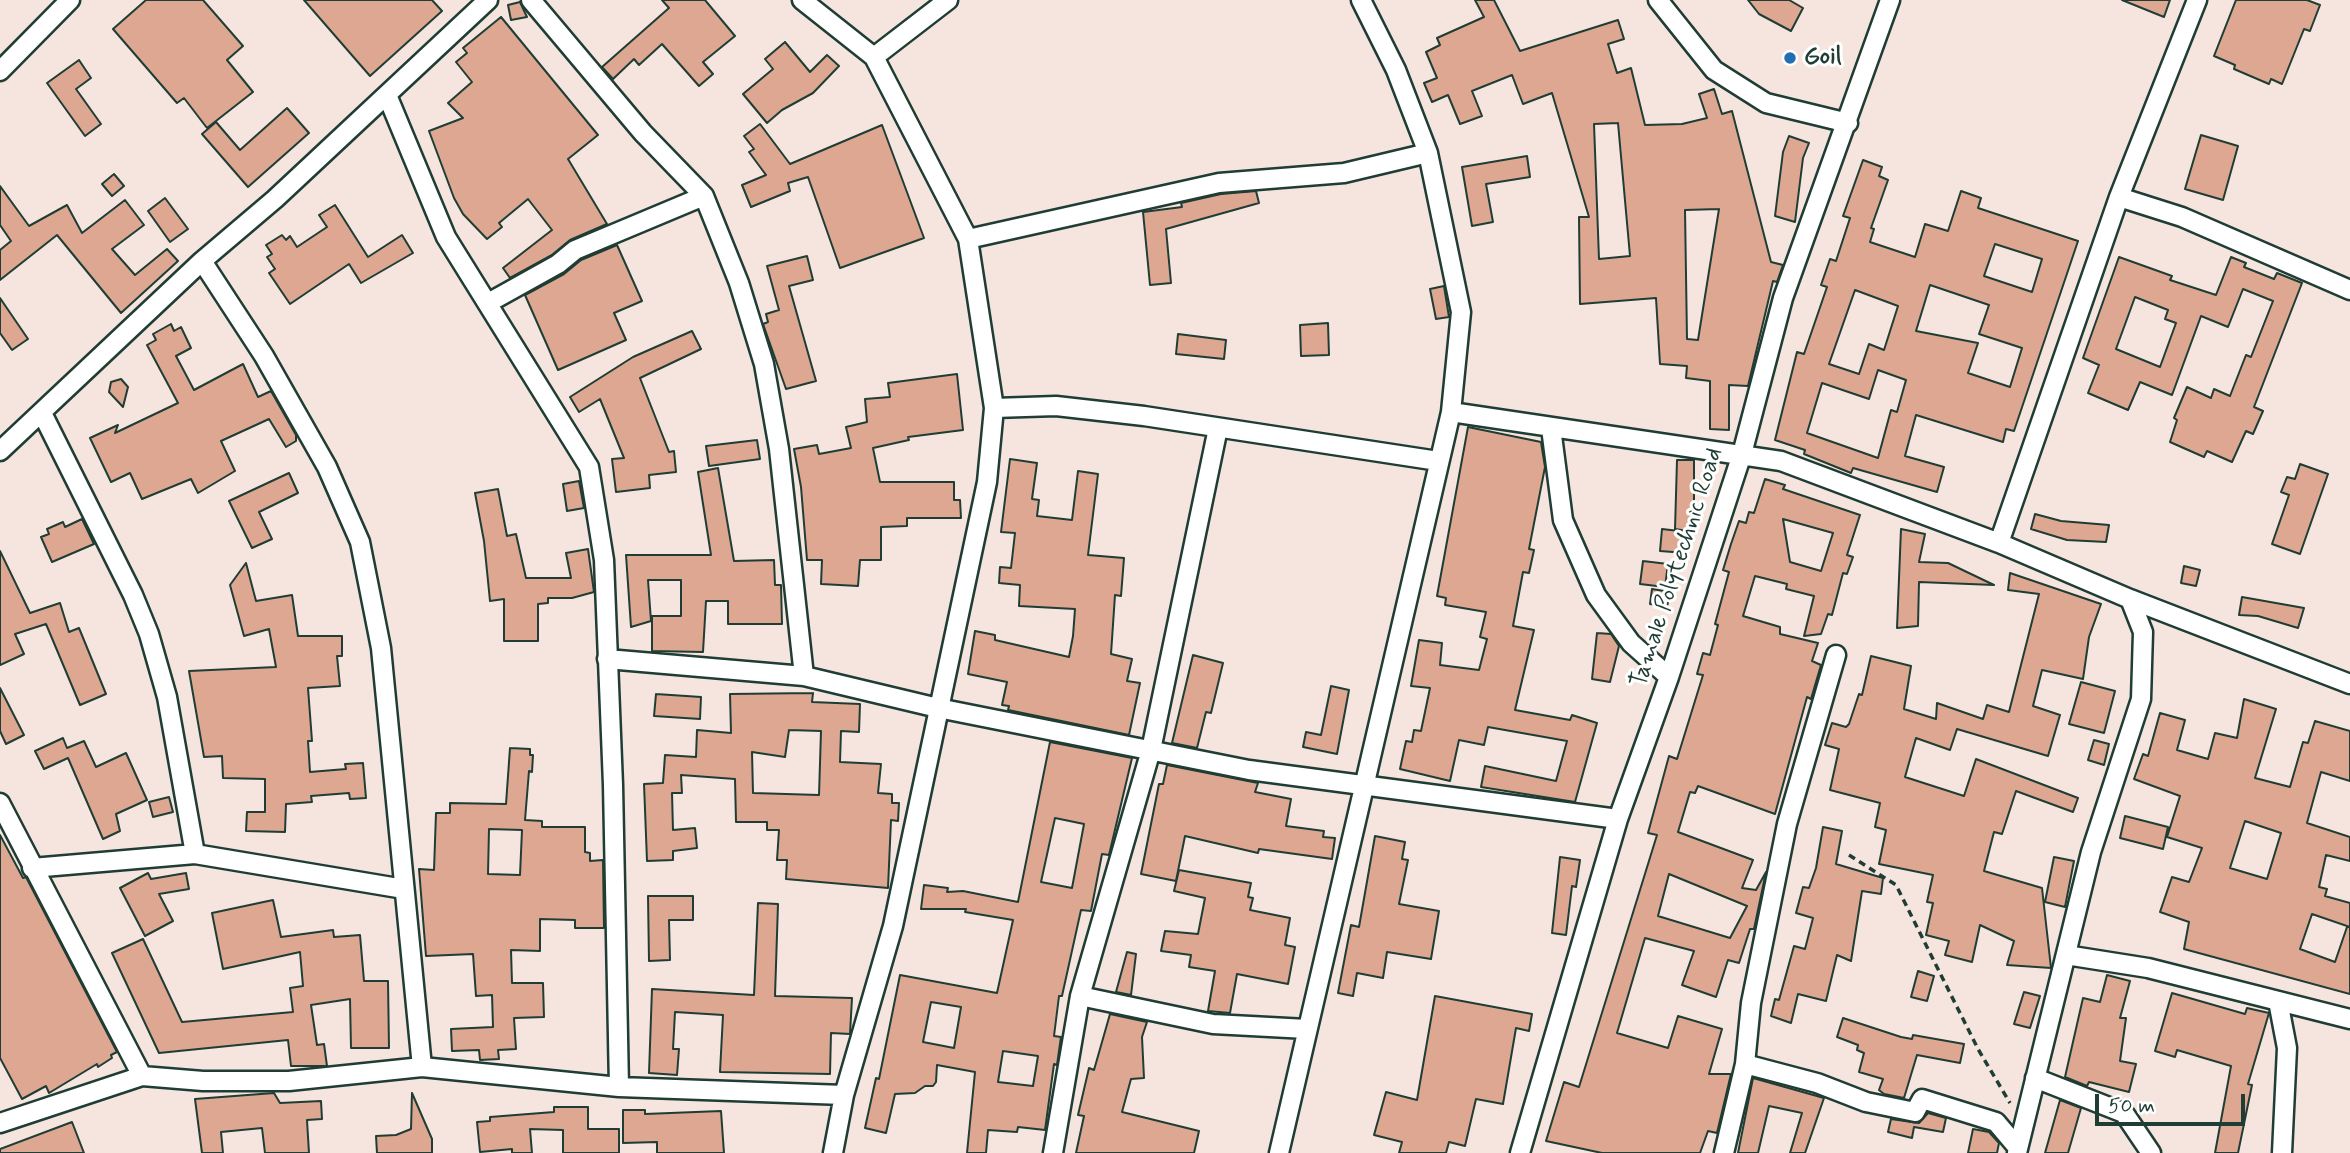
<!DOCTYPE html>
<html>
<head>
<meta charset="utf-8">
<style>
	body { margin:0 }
	#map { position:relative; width:2350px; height:1153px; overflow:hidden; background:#f5e5de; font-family:Mynerve,sans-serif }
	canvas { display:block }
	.scale { position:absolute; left:2095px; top:1094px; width:150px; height:32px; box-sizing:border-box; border:4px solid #1f3d34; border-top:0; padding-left:9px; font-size:21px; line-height:24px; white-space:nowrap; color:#1f3d34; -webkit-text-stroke:5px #fff; paint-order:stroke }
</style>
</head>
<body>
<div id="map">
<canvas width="2350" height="1153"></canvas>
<div class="scale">50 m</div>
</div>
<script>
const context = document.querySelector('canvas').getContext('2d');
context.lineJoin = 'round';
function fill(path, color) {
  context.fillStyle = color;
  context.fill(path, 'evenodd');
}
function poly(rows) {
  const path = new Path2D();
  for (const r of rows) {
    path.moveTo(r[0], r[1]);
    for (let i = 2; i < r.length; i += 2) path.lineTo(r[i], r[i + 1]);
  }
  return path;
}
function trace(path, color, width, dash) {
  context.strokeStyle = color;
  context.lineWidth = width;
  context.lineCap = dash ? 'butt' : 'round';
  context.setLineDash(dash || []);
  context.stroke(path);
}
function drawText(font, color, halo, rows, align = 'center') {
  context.font = font + ' Mynerve,sans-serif';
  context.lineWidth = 6;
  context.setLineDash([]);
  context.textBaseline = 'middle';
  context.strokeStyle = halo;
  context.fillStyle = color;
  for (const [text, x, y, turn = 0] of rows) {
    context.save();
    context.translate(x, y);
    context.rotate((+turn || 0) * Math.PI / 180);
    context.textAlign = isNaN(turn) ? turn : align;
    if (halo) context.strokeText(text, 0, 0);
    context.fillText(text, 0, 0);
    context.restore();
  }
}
const building = poly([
	[146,0,203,0,243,46,227,60,253,92,207,128,184,98,177,103,113,29,146,0],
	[304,0,432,0,442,11,370,76,304,0],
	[662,0,705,0,735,36,703,62,713,74,699,86,662,44,639,65,634,59,613,79,602,67,669,8,662,0],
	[1475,0,1494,0,1520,51,1618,20,1624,39,1608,44,1617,73,1631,68,1645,125,1682,124,1707,118,1699,94,1714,89,1722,114,1732,111,1771,262,1783,265,1777,282,1773,281,1748,386,1729,385,1729,430,1710,429,1710,381,1686,378,1687,366,1660,364,1656,298,1580,304,1579,217,1589,217,1552,93,1523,104,1512,75,1472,91,1482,116,1460,124,1448,95,1432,102,1424,83,1437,78,1426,52,1440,45,1437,38,1484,17,1475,0],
	[1618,123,1630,256,1599,259,1594,124,1618,123],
	[1719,209,1698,340,1687,339,1685,210,1719,209],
	[1748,0,1789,0,1803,8,1791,31,1759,14,1748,0],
	[2122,0,2170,0,2164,17,2122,0],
	[2236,0,2307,0,2320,5,2310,31,2304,29,2282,84,2271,79,2269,84,2234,69,2235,65,2214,56,2236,0],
	[520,2,527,17,511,20,508,5,520,2],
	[501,17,598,135,568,159,607,224,570,240,552,255,510,278,503,268,552,230,528,199,499,223,502,227,487,239,463,214,454,198,429,131,463,118,448,103,472,82,456,62,467,53,463,48,501,17],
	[785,42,810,72,827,55,839,66,813,93,782,110,767,123,743,94,773,69,765,59,785,42],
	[79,60,91,78,76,89,101,124,85,136,47,83,79,60],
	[287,108,309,133,248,187,202,134,216,122,240,150,287,108],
	[760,124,790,164,882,125,924,238,840,268,808,177,788,183,790,191,751,207,742,185,766,175,749,152,754,149,744,136,760,124],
	[2201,135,2238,146,2223,200,2185,189,2201,135],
	[1789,136,1809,143,1803,158,1795,222,1775,216,1783,152,1789,136],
	[1527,156,1530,177,1486,184,1493,222,1472,226,1462,167,1527,156],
	[1863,160,1882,167,1879,176,1888,180,1871,228,1874,229,1870,242,1915,257,1925,224,1948,231,1961,191,1981,198,1978,208,2078,241,2014,431,2006,429,2003,442,1916,415,1905,456,1944,467,1937,492,1853,468,1851,473,1804,454,1805,450,1775,440,1797,352,1804,354,1827,287,1821,285,1830,259,1836,261,1850,218,1843,216,1863,160],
	[1995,244,2042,259,2032,292,1984,276,1995,244],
	[1930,285,1989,305,1979,334,2022,348,2010,387,1968,373,1978,343,1916,331,1930,285],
	[1855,290,1898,306,1884,350,1869,344,1859,374,1829,364,1855,290],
	[1878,370,1906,380,1897,412,1891,410,1878,458,1807,433,1822,383,1869,399,1878,370],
	[114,174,124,186,112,196,102,184,114,174],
	[0,186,29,226,67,205,82,233,125,200,144,225,112,249,135,275,167,249,178,261,121,313,57,235,0,280,0,250,11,241,0,225,0,186],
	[1256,191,1259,203,1166,229,1171,283,1150,285,1143,212,1182,207,1181,203,1221,194,1256,191],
	[165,198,188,229,170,242,148,211,165,198],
	[335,205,368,257,402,235,413,253,361,283,349,264,290,304,269,273,275,269,267,257,272,254,266,245,282,235,286,240,290,236,297,247,327,227,319,215,335,205],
	[617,245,642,301,614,313,626,340,558,370,525,295,564,274,581,260,617,245],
	[807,256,813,280,789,286,816,381,786,389,763,324,768,322,766,314,779,310,767,266,807,256],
	[2119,257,2172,276,2170,280,2216,295,2231,257,2246,263,2244,267,2274,279,2277,273,2302,283,2254,407,2263,411,2253,434,2246,431,2232,462,2207,451,2204,457,2170,442,2177,420,2174,418,2187,387,2211,398,2214,389,2230,396,2246,355,2251,357,2273,301,2243,289,2228,327,2201,316,2172,395,2140,382,2128,410,2088,393,2099,365,2083,358,2119,257],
	[2135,297,2168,310,2165,319,2176,323,2160,367,2116,349,2135,297],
	[1444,286,1449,317,1436,319,1430,289,1444,286],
	[0,298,28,339,12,350,0,333,0,298],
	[1328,323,1329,355,1301,356,1300,325,1328,323],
	[171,324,174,331,181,327,191,348,176,356,194,390,243,364,258,397,271,391,296,435,296,441,286,447,269,419,221,441,235,471,198,493,191,479,142,499,130,473,111,482,90,438,118,425,115,433,178,403,147,345,156,340,153,334,171,324],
	[692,331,701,349,640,378,669,452,674,451,676,472,649,475,650,488,616,492,612,459,624,458,600,399,579,412,570,397,633,357,692,331],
	[1178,334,1226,340,1224,359,1176,354,1178,334],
	[957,374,963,430,908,437,909,440,873,448,880,482,954,482,954,500,960,500,961,518,907,518,907,526,881,527,881,560,860,560,858,586,821,584,822,560,807,560,801,487,794,449,817,445,819,454,851,448,846,427,867,422,865,399,890,397,888,383,957,374],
	[121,379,128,387,123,407,109,392,111,382,121,379],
	[1468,427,1541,442,1545,467,1529,549,1534,550,1529,573,1523,572,1513,626,1534,630,1515,710,1570,720,1572,715,1597,723,1575,802,1481,787,1485,766,1556,781,1567,741,1488,727,1484,745,1459,740,1450,781,1400,769,1406,741,1412,742,1414,730,1421,731,1430,688,1411,686,1419,640,1442,643,1440,665,1479,670,1487,639,1480,637,1486,612,1445,605,1446,598,1437,596,1468,427],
	[757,440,760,459,709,466,706,446,757,440],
	[1010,459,1037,463,1032,499,1039,500,1037,516,1072,520,1078,471,1098,474,1088,555,1124,558,1121,596,1115,595,1111,654,1132,659,1127,681,1140,683,1129,735,1008,710,1009,706,1002,705,1007,682,968,674,975,631,995,635,995,640,1069,657,1073,636,1075,609,1019,606,1020,585,999,583,1000,567,1011,568,1015,533,1001,532,1010,459],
	[1677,460,1694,460,1694,532,1675,529,1677,460],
	[2300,464,2328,474,2300,554,2272,544,2289,495,2281,492,2287,477,2295,479,2300,464],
	[718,468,734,561,774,560,775,585,781,585,782,624,728,624,728,601,706,601,703,652,652,651,652,616,681,616,681,580,648,580,651,621,631,627,626,555,711,555,698,472,718,468],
	[289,473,298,493,259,512,272,539,252,548,229,501,289,473],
	[1765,479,1785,485,1783,489,1860,515,1847,555,1853,557,1847,574,1843,573,1832,615,1828,614,1821,634,1804,636,1814,596,1786,589,1787,584,1755,576,1743,616,1780,627,1780,634,1818,643,1812,661,1821,665,1811,699,1807,697,1775,814,1698,786,1695,793,1690,792,1678,832,1753,860,1742,888,1756,890,1766,872,1754,929,1750,929,1739,963,1728,960,1716,997,1682,985,1694,951,1645,938,1617,1033,1668,1048,1678,1016,1722,1029,1709,1074,1731,1074,1717,1133,1708,1131,1700,1153,1602,1153,1546,1141,1564,1082,1579,1087,1657,835,1648,833,1669,756,1677,759,1703,675,1697,674,1703,653,1710,655,1718,625,1715,624,1729,572,1723,570,1731,544,1739,521,1746,523,1749,512,1754,513,1765,479],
	[1783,519,1833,533,1821,571,1790,562,1783,519],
	[1669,874,1747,906,1730,938,1658,916,1669,874],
	[579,481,584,508,567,511,563,484,579,481],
	[498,489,507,536,516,534,526,578,571,578,566,553,588,549,594,592,572,598,548,598,548,603,538,604,538,641,504,641,504,599,490,601,484,541,475,493,498,489],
	[2035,514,2061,521,2109,525,2106,542,2067,540,2031,529,2035,514],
	[82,519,94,544,52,562,41,537,49,534,47,529,63,522,65,527,82,519],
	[1662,529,1688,532,1686,553,1660,551,1662,529],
	[1901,529,1925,534,1919,562,1948,563,1994,585,1919,582,1918,626,1897,628,1901,529],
	[0,551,30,613,60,603,69,632,79,628,106,694,80,705,46,624,15,634,24,654,0,665,0,551],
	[1643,561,1668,564,1665,587,1640,584,1643,561],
	[246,563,256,601,292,595,298,636,342,636,342,656,337,656,340,686,308,688,312,741,308,741,310,772,346,769,345,764,363,763,366,798,350,799,349,793,311,796,312,802,286,804,285,832,246,831,247,812,265,812,265,779,223,778,222,756,204,757,189,671,276,667,269,629,244,636,230,585,246,563],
	[2184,566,2200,570,2196,586,2181,583,2184,566],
	[2010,573,2101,604,2089,637,2083,679,2042,670,2033,706,2060,715,2048,756,1957,729,1950,750,1916,738,1905,777,1964,796,1976,759,2078,798,2073,812,2016,791,2002,834,1994,832,1984,871,2042,888,2051,968,2007,965,2014,941,1980,925,1972,962,1945,955,1949,941,1926,935,1933,903,1927,902,1933,875,1879,864,1886,830,1875,827,1880,803,1830,790,1839,749,1825,745,1832,723,1846,727,1849,724,1859,694,1862,695,1871,656,1911,666,1904,709,1936,719,1937,703,1983,719,1987,705,2009,712,2039,594,2008,590,2010,573],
	[1652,589,1670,592,1667,607,1650,604,1652,589],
	[2242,597,2304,608,2298,628,2258,616,2239,615,2242,597],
	[1597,633,1611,634,1619,646,1610,682,1592,679,1597,633],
	[1193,655,1223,663,1211,713,1206,712,1197,748,1172,743,1193,655],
	[2081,682,2115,691,2104,733,2069,724,2081,682],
	[1331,686,1349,690,1337,754,1303,747,1306,732,1321,735,1331,686],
	[0,688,24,735,6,744,0,731,0,688],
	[813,693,812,702,860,704,859,732,841,731,840,762,881,764,878,793,892,794,892,803,899,803,898,821,891,820,888,888,786,879,787,860,777,860,779,830,767,830,767,822,736,822,735,779,681,775,682,793,672,793,673,830,695,828,697,848,673,851,673,860,647,861,644,784,663,783,665,755,696,757,697,730,731,733,730,694,813,693],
	[789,730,821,731,819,795,753,793,752,752,785,757,789,730],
	[656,694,701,697,700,719,654,716,656,694],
	[2244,699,2276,709,2255,778,2290,787,2303,742,2308,743,2315,721,2350,731,2350,781,2321,772,2307,823,2350,837,2350,861,2326,855,2319,887,2327,889,2325,896,2350,903,2350,994,2184,949,2189,922,2160,912,2172,877,2189,882,2202,848,2167,837,2180,796,2134,779,2143,754,2148,756,2160,713,2185,720,2177,750,2208,759,2215,733,2237,738,2244,699],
	[2245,821,2281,833,2267,879,2230,868,2245,821],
	[2312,914,2350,927,2347,927,2335,962,2300,949,2312,914],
	[63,738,67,748,84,741,96,767,126,753,147,800,116,814,120,831,103,839,68,758,44,769,35,751,63,738],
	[2094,740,2109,744,2104,765,2088,760,2094,740],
	[1050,742,1132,758,1109,855,1102,854,1091,911,1081,910,1062,996,1059,996,1054,1036,1061,1037,1057,1065,1054,1064,1045,1130,1018,1127,1017,1132,988,1130,986,1153,967,1153,975,1072,937,1065,936,1082,933,1086,925,1086,915,1093,895,1094,886,1133,865,1128,876,1078,879,1079,900,975,997,993,1013,920,965,912,966,909,921,909,924,885,948,888,947,892,963,891,1018,902,1050,742],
	[1055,818,1084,824,1072,888,1041,882,1055,818],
	[931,1002,961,1007,954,1048,923,1042,931,1002],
	[1003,1051,1038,1056,1033,1086,998,1082,1003,1051],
	[510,748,530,749,530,755,533,755,532,772,529,771,525,820,542,821,542,827,585,827,585,852,590,853,590,861,603,860,604,928,575,928,575,920,540,919,540,951,511,950,512,983,543,983,544,1017,514,1018,516,1049,498,1050,499,1059,480,1060,479,1050,452,1051,451,1029,493,1027,492,995,476,996,473,954,426,956,419,869,434,870,436,813,450,813,450,803,506,804,510,748],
	[489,829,522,830,520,875,488,874,489,829],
	[1167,765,1258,783,1255,792,1291,799,1286,826,1324,831,1323,837,1335,838,1332,859,1259,849,1258,853,1185,836,1176,881,1141,874,1159,784,1163,784,1167,765],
	[169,797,173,812,153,817,149,802,169,797],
	[2125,816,2168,827,2163,849,2120,838,2125,816],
	[1823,827,1842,831,1836,864,1883,878,1881,894,1862,891,1851,961,1837,955,1826,1001,1798,994,1791,1023,1771,1016,1775,999,1779,1000,1794,946,1805,949,1813,918,1796,913,1803,887,1809,888,1816,868,1823,827],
	[0,835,23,878,26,877,117,1052,111,1055,112,1058,98,1067,97,1064,49,1093,46,1086,22,1099,0,1058,0,835],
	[1375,836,1405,842,1402,859,1408,860,1399,904,1439,911,1431,959,1387,952,1383,978,1357,973,1353,996,1338,993,1351,925,1359,927,1375,836],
	[1560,857,1580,860,1576,887,1572,886,1566,935,1552,933,1560,857],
	[2054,857,2074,861,2065,907,2045,902,2054,857],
	[1179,870,1251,883,1248,897,1253,898,1250,910,1290,918,1285,945,1295,947,1288,984,1237,974,1230,1013,1208,1011,1215,971,1189,967,1191,955,1161,951,1165,931,1198,934,1205,898,1174,891,1179,870],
	[148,873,151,879,186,873,189,889,159,894,173,921,145,936,120,888,148,873],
	[648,896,693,896,693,920,669,920,670,960,649,961,648,896],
	[273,900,281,937,333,930,334,937,360,935,364,981,388,981,389,1048,351,1048,350,999,311,1005,317,1045,324,1044,327,1066,291,1066,288,1040,159,1053,112,953,143,939,182,1022,293,1012,290,988,303,986,300,952,223,969,212,913,273,900],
	[758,903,778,904,775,996,852,998,850,1034,831,1033,830,1074,720,1072,723,1015,675,1012,673,1049,679,1049,677,1075,649,1073,652,989,754,995,758,903],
	[1127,952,1136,954,1131,995,1116,992,1127,952],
	[1918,971,1934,976,1927,1001,1911,997,1918,971],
	[2107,975,2130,981,2120,1018,2126,1018,2120,1061,2136,1064,2129,1092,2089,1082,2087,1086,2065,1077,2083,998,2100,1002,2107,975],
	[2024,992,2040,996,2030,1028,2014,1024,2024,992],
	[2172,993,2245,1014,2247,1008,2269,1013,2248,1084,2252,1085,2238,1153,2215,1153,2231,1066,2177,1050,2175,1057,2155,1051,2172,993],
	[1435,996,1532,1014,1529,1031,1516,1028,1503,1104,1476,1099,1465,1146,1449,1142,1446,1153,1399,1153,1402,1142,1374,1135,1386,1092,1417,1100,1435,996],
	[1110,1014,1147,1022,1142,1037,1144,1078,1131,1079,1122,1112,1199,1131,1194,1153,1076,1153,1084,1116,1078,1115,1089,1068,1094,1070,1110,1014],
	[1843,1018,1901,1037,1912,1039,1913,1035,1964,1044,1960,1063,1917,1055,1904,1098,1884,1094,1879,1090,1883,1079,1859,1072,1864,1053,1857,1050,1858,1045,1837,1037,1843,1018],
	[1753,1078,1824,1098,1805,1153,1790,1153,1802,1113,1769,1106,1758,1153,1738,1153,1753,1078],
	[274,1093,280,1103,321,1101,322,1119,307,1120,309,1153,265,1153,262,1128,221,1132,223,1153,202,1153,195,1099,274,1093],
	[412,1093,432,1139,432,1153,377,1153,376,1136,396,1135,411,1129,412,1093],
	[2060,1100,2081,1108,2068,1153,2045,1153,2060,1100],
	[554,1107,588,1107,588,1129,619,1129,619,1153,563,1153,563,1130,530,1129,532,1153,512,1153,512,1149,480,1152,477,1122,490,1121,490,1117,554,1112,554,1107],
	[623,1110,645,1110,645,1114,721,1111,724,1153,657,1153,657,1142,623,1143,623,1110],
	[1928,1113,1946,1118,1943,1132,1914,1127,1912,1138,1888,1132,1891,1119,1919,1123,1928,1113],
	[72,1122,84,1153,0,1153,0,1149,72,1122],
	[1973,1129,1989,1132,1999,1143,1997,1153,1968,1153,1973,1129]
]);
fill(building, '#dda792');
trace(building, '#1f3d34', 2);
const minor = poly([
	[531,0,643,133,704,196,739,283,764,364,779,449,804,676],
	[802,0,874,57,968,239,994,408,987,482,893,926,844,1095,833,1153],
	[1658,0,1714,70,1766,103,1848,123],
	[874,57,948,0],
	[0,71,70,0],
	[387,95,446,237,589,467,604,560,613,785,619,1087],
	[2119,197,2182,217,2350,290],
	[968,239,1219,183,1344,173,1428,153],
	[202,261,264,356,327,467,360,542,381,648,422,1067],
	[488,303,558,264,575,250,704,196],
	[994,408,1056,406,1144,416,1438,461],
	[1451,412,1781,461,1999,543,2130,599,2350,684],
	[42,413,133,595,149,634,167,697,195,854],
	[1551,428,1563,520,1596,595,1631,643,1669,677],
	[0,451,202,261,275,199,488,0],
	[1999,543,2119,197,2197,0],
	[607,659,804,676,938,708,1249,770,1618,819],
	[0,803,142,1076],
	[32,868,195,854,404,889],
	[2066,955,2148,968,2350,1019],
	[1080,996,1213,1024,1307,1029],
	[2278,1001,2287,1048,2282,1153],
	[1745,1064,1817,1083,1866,1102,1915,1112,1922,1099,1996,1122,2018,1148],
	[2035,1078,2124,1113,2151,1153],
	[0,1123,142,1076,203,1081,289,1081,422,1067,619,1087,844,1095],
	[1053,1153,1080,996,1151,750,1218,428],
	[1279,1153,1451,412,1461,312,1428,153,1396,70,1361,0],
	[1520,1153,1618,819,1669,677,1742,454,1783,298,1890,0],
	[1724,1153,1745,1064,1751,1003,1787,824,1836,655],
	[2017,1153,2091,852,2141,699,2143,632,2130,599]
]);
trace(minor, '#1f3d34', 23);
trace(poly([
	[1849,855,1896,885,1978,1049,2010,1103]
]), '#1f3d34', 3.5, [7, 5]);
trace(minor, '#fff', 18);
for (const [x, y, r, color] of [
	[1790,58,7,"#1f6fb2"]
]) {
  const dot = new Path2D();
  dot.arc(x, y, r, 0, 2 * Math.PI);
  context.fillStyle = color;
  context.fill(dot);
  trace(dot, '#fff', 2.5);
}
drawText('bold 24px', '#1f3d34', '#fff', [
	["Goil",1804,58]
], 'left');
drawText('24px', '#1f3d34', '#fff', [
	["Tamale Polytechnic Road",1678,568,-72]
]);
</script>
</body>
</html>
